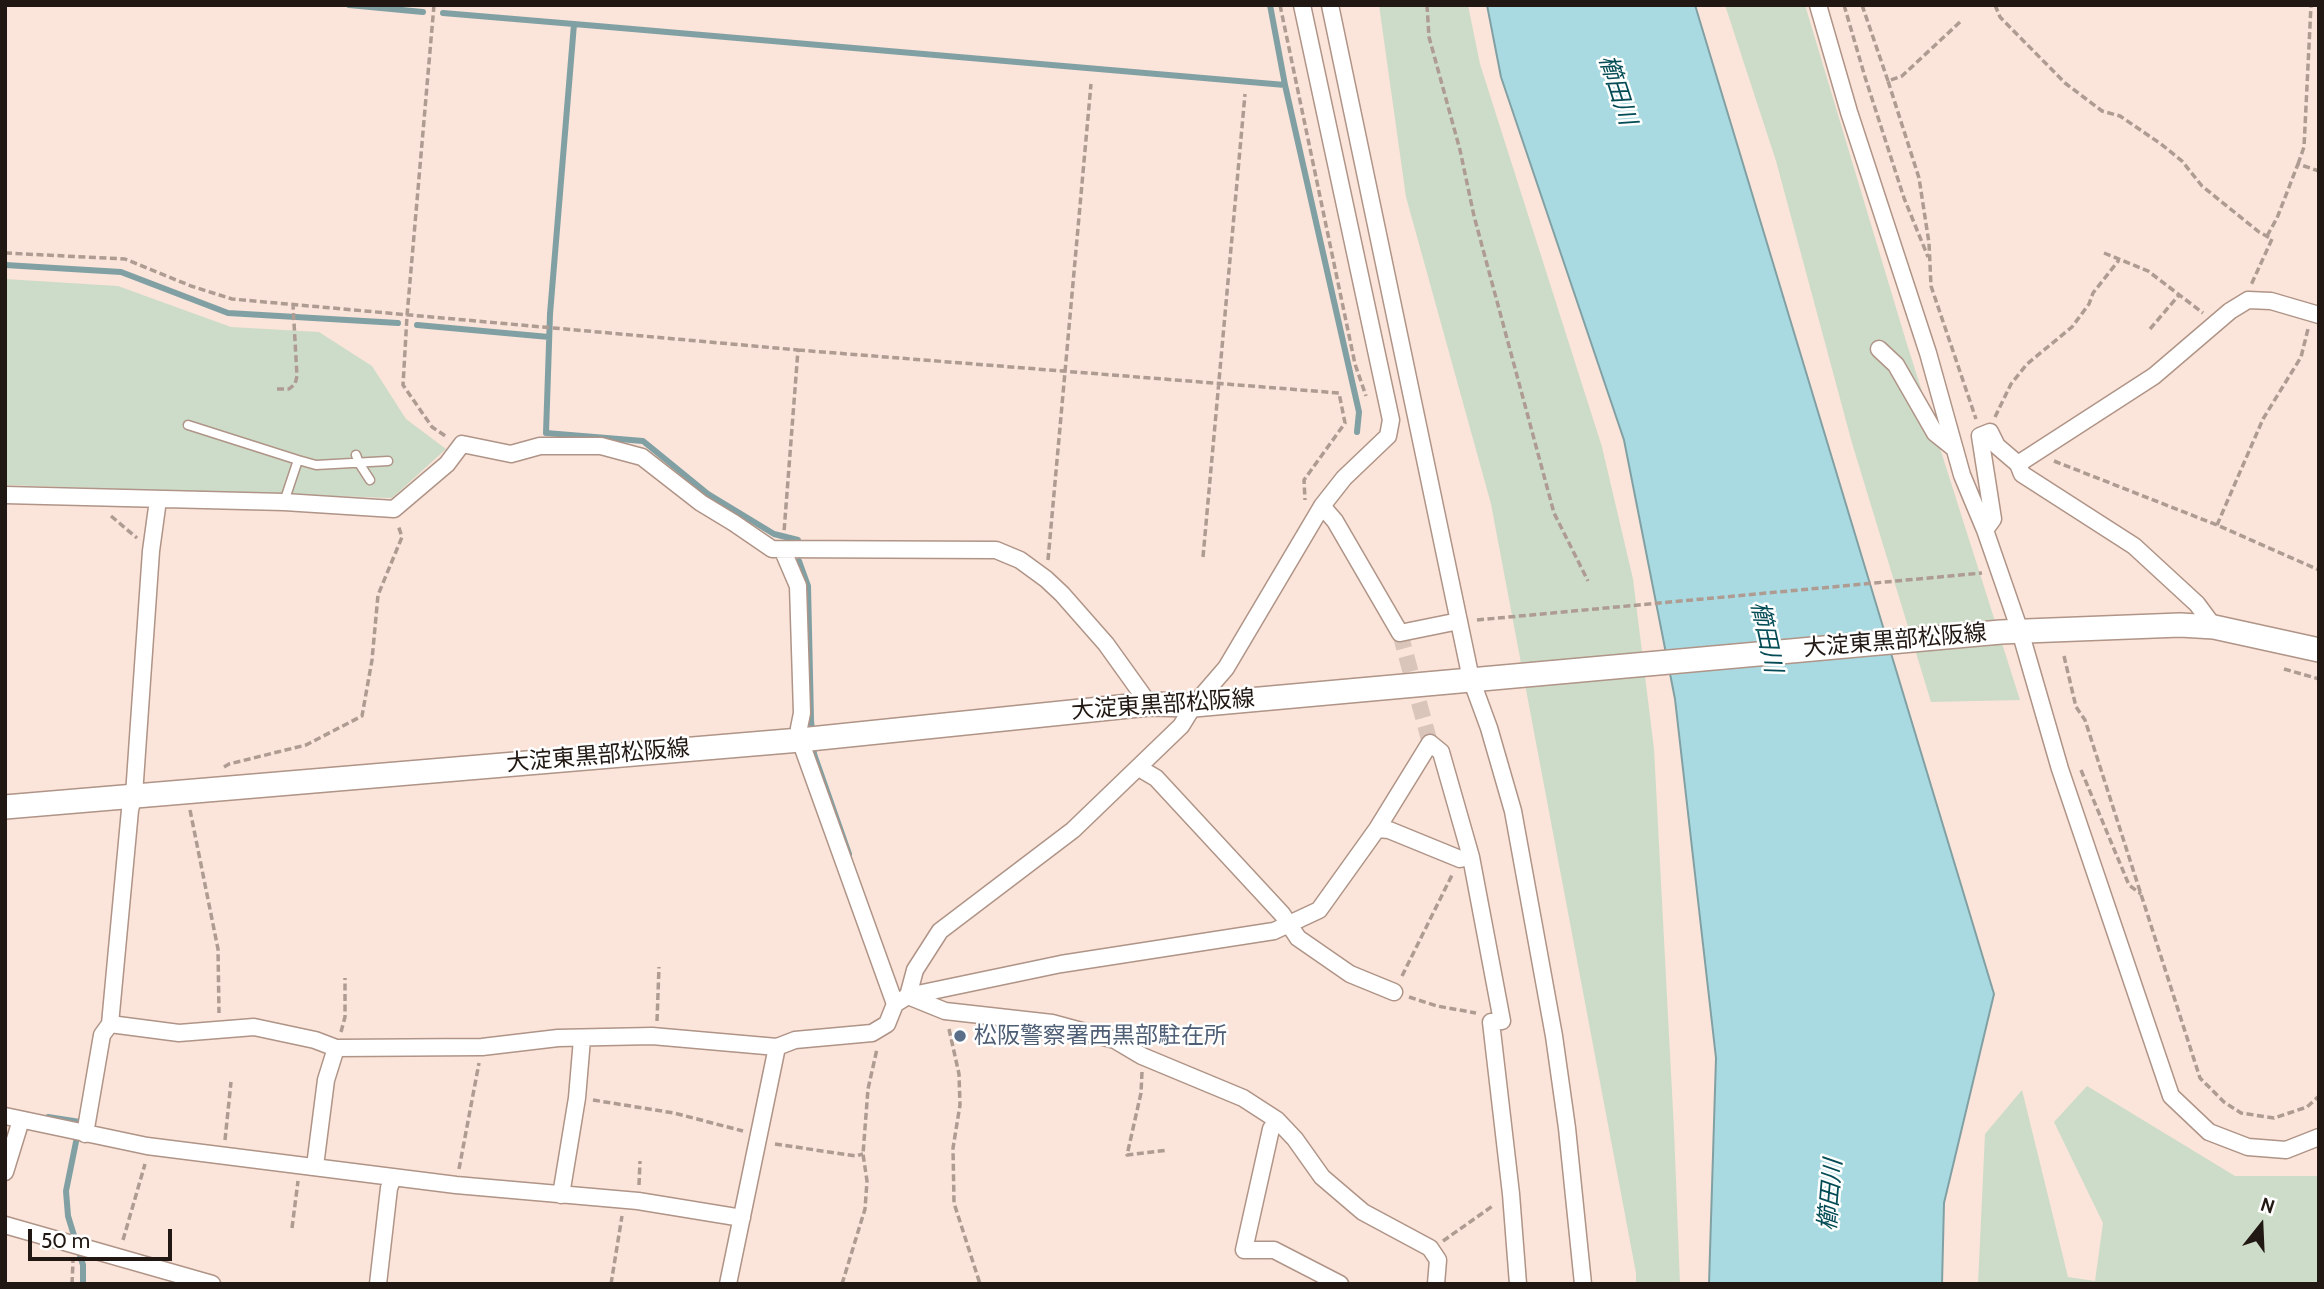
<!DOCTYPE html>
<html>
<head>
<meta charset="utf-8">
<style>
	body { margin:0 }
	#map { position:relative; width:2324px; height:1289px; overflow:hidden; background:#fbe4d9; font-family:Cabin,sans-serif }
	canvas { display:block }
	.frame { position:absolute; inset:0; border:7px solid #211813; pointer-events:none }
	.north { position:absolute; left:2226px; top:1191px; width:70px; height:70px; -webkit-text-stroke:5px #fff; paint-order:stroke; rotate:18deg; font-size:19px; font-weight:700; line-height:28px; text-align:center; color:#211813 }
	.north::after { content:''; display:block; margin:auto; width:24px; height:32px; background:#211813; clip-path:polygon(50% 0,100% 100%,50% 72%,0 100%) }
	.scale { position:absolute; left:28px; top:1229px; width:144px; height:32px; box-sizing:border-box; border:4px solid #211813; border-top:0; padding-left:9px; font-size:21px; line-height:24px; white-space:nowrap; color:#211813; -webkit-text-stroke:5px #fff; paint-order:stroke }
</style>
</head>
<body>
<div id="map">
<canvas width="2324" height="1289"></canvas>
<div class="frame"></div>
<div class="north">N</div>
<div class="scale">50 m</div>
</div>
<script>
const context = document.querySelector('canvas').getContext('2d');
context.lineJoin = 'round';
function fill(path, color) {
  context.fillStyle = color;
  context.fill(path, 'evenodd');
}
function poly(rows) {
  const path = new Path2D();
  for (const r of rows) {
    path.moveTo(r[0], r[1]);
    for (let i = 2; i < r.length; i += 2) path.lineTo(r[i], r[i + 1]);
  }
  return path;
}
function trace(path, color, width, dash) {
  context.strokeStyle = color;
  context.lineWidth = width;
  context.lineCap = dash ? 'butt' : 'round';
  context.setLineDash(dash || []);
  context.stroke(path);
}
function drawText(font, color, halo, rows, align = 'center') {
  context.font = font + ' Cabin,"Noto Sans JP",sans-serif';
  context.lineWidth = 5;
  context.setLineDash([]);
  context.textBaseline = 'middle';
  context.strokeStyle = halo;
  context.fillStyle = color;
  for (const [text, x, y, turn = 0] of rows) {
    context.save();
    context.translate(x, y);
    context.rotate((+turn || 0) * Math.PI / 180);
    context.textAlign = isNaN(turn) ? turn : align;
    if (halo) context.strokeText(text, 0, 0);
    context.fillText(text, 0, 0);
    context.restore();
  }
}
fill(poly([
	[1379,5,1468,5,1480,64,1602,447,1633,579,1654,749,1674,1130,1680,1284,1636,1284,1636,1273,1491,504,1406,197],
	[1725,5,1805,5,1906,341,2020,700,1931,702,1852,443,1776,161],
	[5,279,118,286,231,327,319,332,372,366,406,419,446,449,392,498,5,485],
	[2087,1086,2235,1176,2319,1176,2319,1284,1978,1284,1985,1134,2022,1090,2068,1277,2095,1281,2103,1223,2054,1122]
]), '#cddcc8');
const water = poly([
	[1487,5,1695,5,1994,994,1944,1203,1942,1284,1709,1284,1716,1058,1675,699,1624,440,1501,77,1487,5]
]);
fill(water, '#aadae1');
trace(water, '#81a0a3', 2);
trace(poly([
	[349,5,423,12],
	[1270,5,1285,85,1359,412,1357,432],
	[443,13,574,24],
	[5,265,121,272,228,313,398,323],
	[417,325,549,337],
	[798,543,798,540,774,534,708,494,643,441,546,433,550,314,574,24,1285,85],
	[799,561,808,586,811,720,814,754,849,854],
	[48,1117,80,1122,66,1191,68,1216,83,1265,83,1284]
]), '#81a0a3', 6);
trace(poly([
	[1400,633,1430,743]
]), '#dac5bb', 16, [16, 8]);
const service = poly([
	[188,425,298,460,284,502],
	[356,455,359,463,370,480],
	[298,460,316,465,388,461]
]);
const minor = poly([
	[1330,5,1471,679,1489,728,1513,811,1554,1036,1567,1128,1583,1284],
	[1818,5,1849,112,1928,353,1962,475,1985,530,2020,631,2060,769,2171,1096,2209,1132,2248,1147,2286,1150,2319,1137],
	[1879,349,1896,365,1935,433,1955,449],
	[2018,464,2154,376,2230,311,2248,300,2271,301,2319,315],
	[5,495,284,502,394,509,447,464,462,444,511,454,540,446,601,446,642,457,701,503,734,523,772,549,996,550,1020,560,1046,579,1062,594,1106,644,1149,704],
	[1322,506,1335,521,1400,633,1459,621],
	[1985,530,1993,519,1980,436,1990,432,1997,446,2018,464,2022,474,2134,546,2197,604,2214,627],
	[783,551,798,586,802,713,799,728,800,740,895,1004],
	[1139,768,1156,778,1282,914,1298,938,1350,974,1394,992],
	[1377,829,1389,830,1460,859,1471,857],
	[908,996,915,970,940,931,1073,830,1181,726,1194,705,1226,668,1322,506,1344,478,1388,436,1391,420,1302,5],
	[908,996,945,1011,1052,1023,1115,1040,1142,1056,1243,1098,1277,1120,1295,1139,1322,1177,1363,1212,1430,1248,1438,1260,1436,1284],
	[110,1024,179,1033,254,1027,315,1040,336,1048,482,1047,558,1038,652,1036,777,1047,795,1040,872,1033,887,1024,895,1004,908,996,1061,964,1274,931,1319,910,1377,829,1430,743,1441,752,1471,857,1502,1021,1491,1022,1511,1194,1518,1284],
	[5,1116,147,1146,456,1185,638,1201,742,1218],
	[1277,1120,1271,1129,1244,1250,1274,1250,1340,1284],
	[85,1134,102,1035,110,1024,130,810,134,795,151,551,158,500],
	[315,1166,326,1080,336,1048],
	[5,1172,21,1120],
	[561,1195,577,1098,582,1039],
	[5,1225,212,1284],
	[378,1284,389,1188,393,1178],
	[728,1284,777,1047]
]);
const secondary = poly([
	[5,807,800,740,1149,704,1194,705,2001,632,2180,625,2214,627,2319,650]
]);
trace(service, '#af9487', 11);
trace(minor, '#af9487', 19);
trace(secondary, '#af9487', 26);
trace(poly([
	[434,5,407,316,403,385,432,427,447,437],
	[1280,5,1355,364,1366,396],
	[1427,5,1429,37,1460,150,1474,216,1554,513,1588,581],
	[1844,5,1865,77,1904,198,1928,257],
	[1862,5,1888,81],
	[1995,5,2000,17,2065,83,2102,111,2120,116,2161,144,2182,161,2202,186,2259,232,2272,239,2251,285],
	[1960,22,1902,76,1888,81,1919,178,1929,243,1931,286,1976,419],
	[2298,164,2304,147,2311,5],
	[2267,236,2277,218,2298,164,2319,171],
	[5,253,125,259,191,286,232,299,798,350,784,532],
	[2104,253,2148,271,2203,313],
	[2150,329,2179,295],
	[798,350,1339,393,1345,423,1304,480,1305,500],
	[277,389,289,389,295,384,297,376,293,305],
	[1995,417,2011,384,2027,364,2072,327,2089,304,2093,293,2119,260],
	[2054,461,2217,525,2319,570],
	[111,516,137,538],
	[2217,525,2263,419,2301,357,2308,329],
	[1203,557,1245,94],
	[1048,560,1091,84],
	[1477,620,1982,573],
	[2064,656,2076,707,2085,720,2200,1078,2224,1102,2241,1113,2274,1118,2307,1107,2319,1096],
	[2284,669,2319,679],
	[224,767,229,764,306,745,362,716,372,660,378,595,402,537,398,525],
	[2081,770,2129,885,2141,894],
	[190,810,218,949,219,1013],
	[1402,976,1453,873],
	[1409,997,1437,1006,1476,1013],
	[657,1021,659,967],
	[949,1029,959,1074,960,1105,953,1148,954,1203,980,1284],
	[341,1032,345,1017,345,978],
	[1142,1072,1141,1093,1127,1155,1168,1150],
	[593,1100,674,1113,743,1131],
	[225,1140,231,1082],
	[775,1144,856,1156,863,1154],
	[459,1169,479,1063],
	[639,1185,640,1161],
	[292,1228,298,1181],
	[123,1240,145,1164],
	[1443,1241,1494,1205],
	[72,1284,73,1261],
	[611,1284,622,1216],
	[842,1284,865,1209,867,1181,863,1154,868,1089,877,1049]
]), '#ae9c93', 3.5, [7, 3.5]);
trace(service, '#fff', 8);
trace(minor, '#fff', 16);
trace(secondary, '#fff', 23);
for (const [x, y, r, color] of [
	[960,1036,7,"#5c6f8a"]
]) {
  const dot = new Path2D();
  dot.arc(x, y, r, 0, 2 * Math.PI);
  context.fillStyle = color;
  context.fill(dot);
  trace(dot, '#fff', 2.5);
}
drawText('23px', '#211813', '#fff', [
	["大淀東黒部松阪線",1895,641,-5],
	["大淀東黒部松阪線",1163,705,-4],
	["大淀東黒部松阪線",598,756,-5]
]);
drawText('23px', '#4e5e75', '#fff', [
	["松阪警察署西黒部駐在所",974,1036]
], 'left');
drawText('italic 24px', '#044c55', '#fff', [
	["櫛田川",1617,90,72],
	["櫛田川",1766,637,78],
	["櫛田川",1831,1195,-85]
]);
</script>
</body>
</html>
